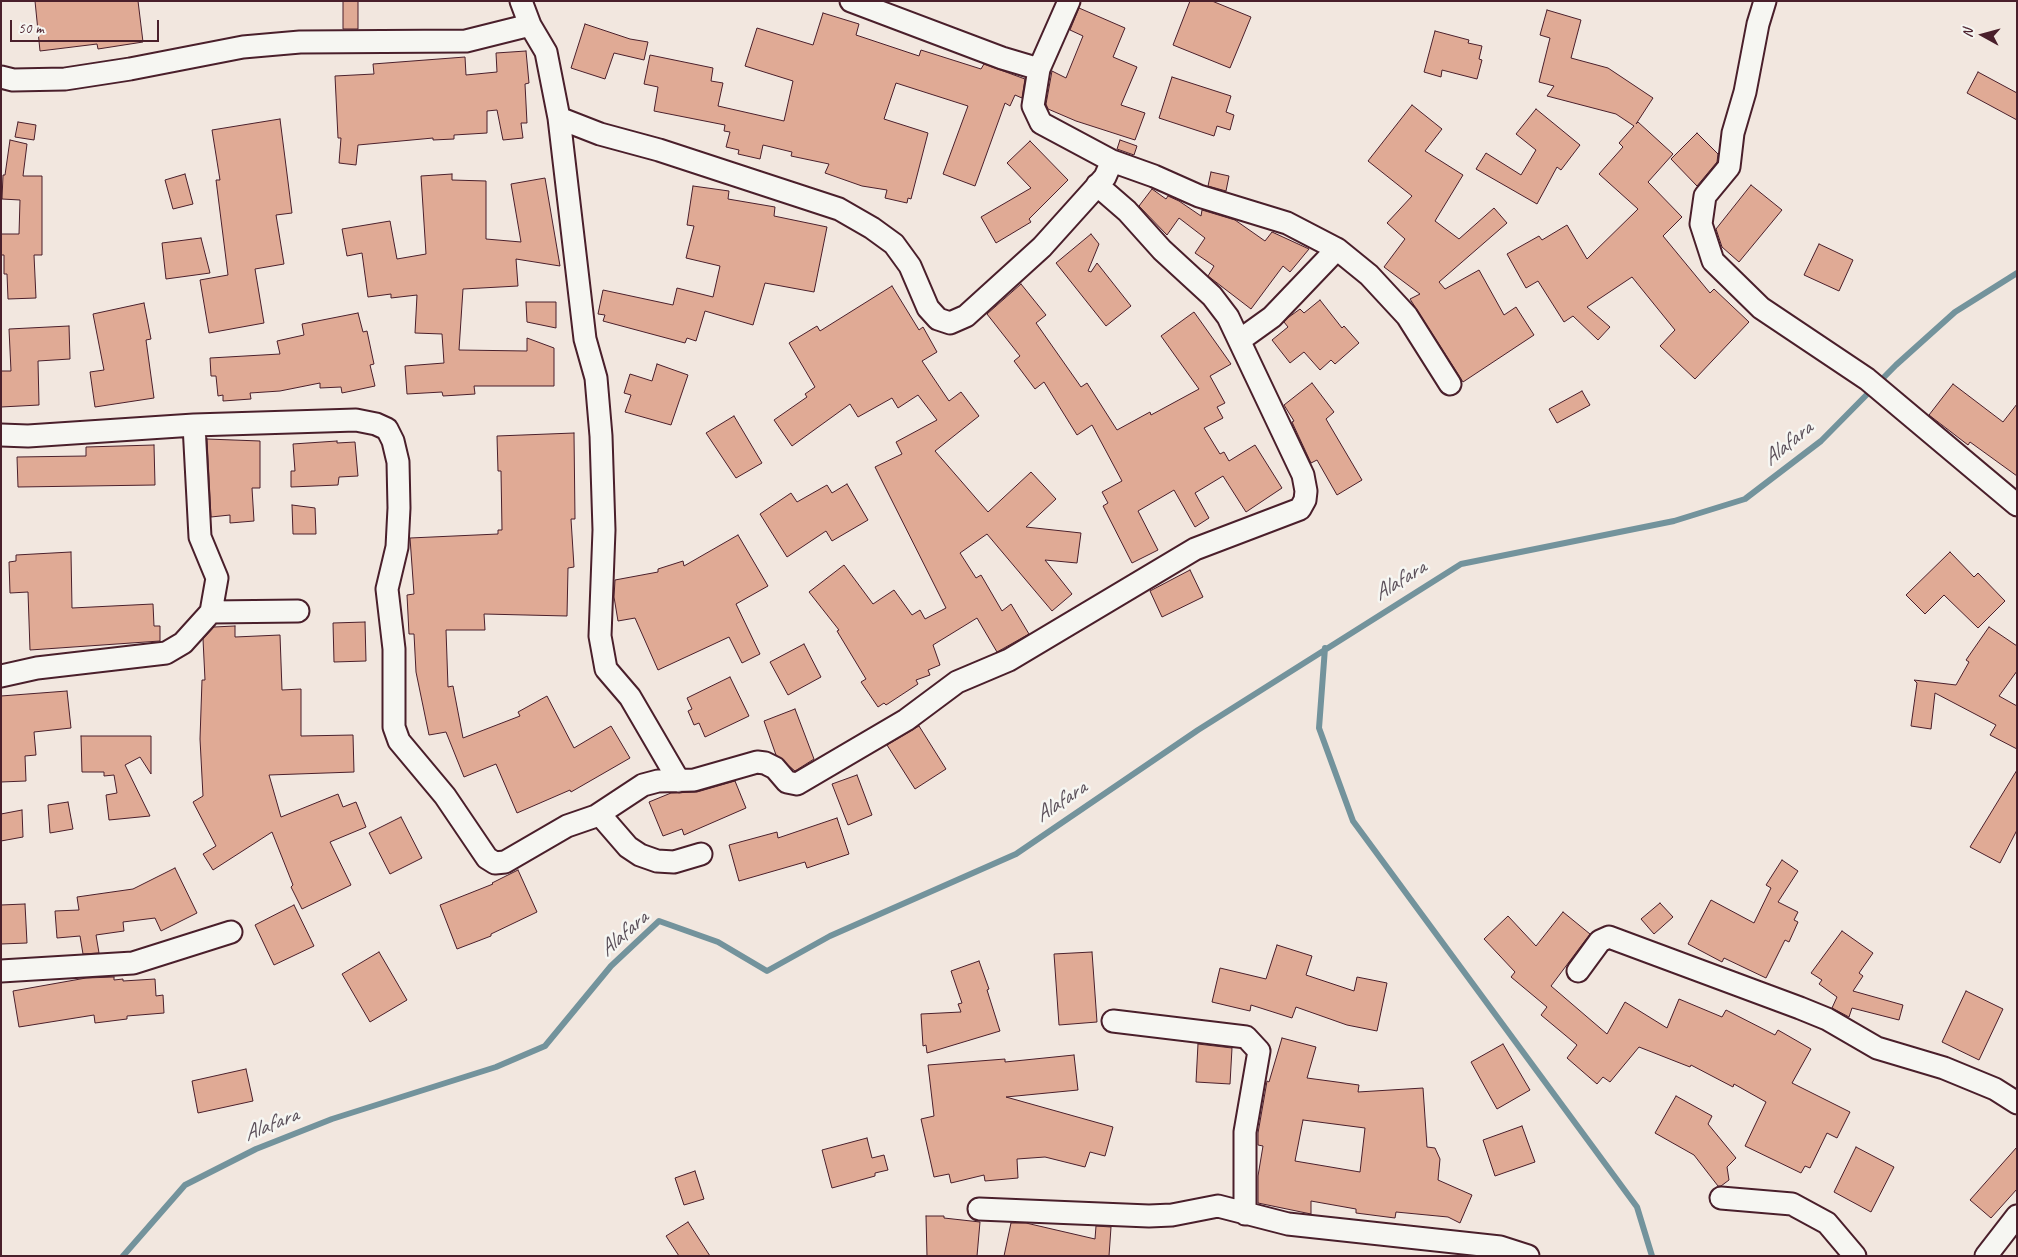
<!DOCTYPE html>
<html>
<head>
<meta charset="utf-8">
<style>
	body { margin:0 }
	#map { position:relative; width:2018px; height:1257px; overflow:hidden; background:#f2e7df; font-family:Caveat,sans-serif }
	canvas { display:block }
	.frame { position:absolute; inset:0; border:2px solid #4a1f2b; pointer-events:none }
	.north { position:absolute; left:1958px; top:10px; width:50px; height:50px; -webkit-text-stroke:4px #f6f6f2; paint-order:stroke; rotate:277deg; font-size:14px; font-weight:700; line-height:20px; text-align:center; color:#4a1f2b }
	.north::after { content:''; display:block; margin:auto; width:18px; height:22px; background:#4a1f2b; clip-path:polygon(50% 0,100% 100%,50% 72%,0 100%) }
	.scale { position:absolute; left:10px; top:20px; width:149px; height:22px; box-sizing:border-box; border:2px solid #4a1f2b; border-top:0; padding-left:6px; font-size:15px; line-height:18px; white-space:nowrap; color:#4a1f2b; -webkit-text-stroke:4px #f6f6f2; paint-order:stroke }
</style>
</head>
<body>
<div id="map">
<canvas width="2018" height="1257"></canvas>
<div class="frame"></div>
<div class="north">N</div>
<div class="scale">50 m</div>
</div>
<script>
const context = document.querySelector('canvas').getContext('2d');
context.lineJoin = 'round';
function poly(rows) {
  const path = new Path2D();
  for (const r of rows) {
    path.moveTo(r[0], r[1]);
    for (let i = 2; i < r.length; i += 2) path.lineTo(r[i], r[i + 1]);
  }
  return path;
}
function trace(path, color, width, dash) {
  context.strokeStyle = color;
  context.lineWidth = width;
  context.lineCap = dash ? 'butt' : 'round';
  context.setLineDash(dash || []);
  context.stroke(path);
}
function fill(path, color) {
  context.fillStyle = color;
  context.fill(path, 'evenodd');
}
function drawText(font, color, halo, rows, align = 'center') {
  context.font = font + ' Caveat,sans-serif';
  context.lineWidth = 5;
  context.setLineDash([]);
  context.textBaseline = 'middle';
  context.strokeStyle = halo;
  context.fillStyle = color;
  for (const [text, x, y, turn = 0] of rows) {
    context.save();
    context.translate(x, y);
    context.rotate((+turn || 0) * Math.PI / 180);
    context.textAlign = isNaN(turn) ? turn : align;
    if (halo) context.strokeText(text, 0, 0);
    context.fillText(text, 0, 0);
    context.restore();
  }
}
trace(poly([
	[1325,648,1319,728,1353,821,1637,1207,1652,1256],
	[123,1256,185,1185,256,1149,332,1119,496,1067,545,1046,611,966,659,921,718,942,767,971,830,936,1016,854,1198,730,1461,564,1674,521,1745,499,1821,441,1896,365,1955,312,2017,273]
]), '#73939c', 6);
const building = poly([
	[35,1,138,1,143,42,98,49,97,44,40,51,35,1],
	[343,1,358,1,358,29,343,29,343,1],
	[1190,1,1212,1,1251,17,1230,68,1173,45,1190,1],
	[1079,8,1125,28,1113,57,1137,67,1121,105,1145,113,1135,140,1076,121,1048,109,1046,104,1052,71,1066,78,1083,36,1070,30,1079,8],
	[1547,10,1581,20,1571,58,1608,68,1653,98,1636,124,1638,122,1673,154,1648,182,1682,217,1663,236,1710,293,1714,289,1749,322,1695,379,1660,346,1675,330,1632,277,1587,307,1610,327,1598,340,1573,316,1564,322,1538,281,1526,288,1507,254,1539,236,1542,240,1567,225,1587,259,1638,209,1599,174,1623,147,1619,143,1634,126,1616,114,1547,96,1554,86,1539,82,1550,38,1540,35,1547,10],
	[823,13,859,24,856,35,919,56,921,50,981,69,984,64,1025,79,1022,98,1015,95,1010,106,1005,103,975,186,943,174,968,106,896,83,884,119,928,133,911,199,908,198,907,203,885,198,887,190,862,186,825,173,829,164,791,156,792,152,763,145,760,159,738,154,739,150,726,147,730,132,724,131,725,125,654,111,658,87,644,84,650,55,713,68,711,81,723,83,718,106,784,121,793,81,745,66,757,28,813,45,823,13],
	[585,24,630,39,648,42,644,60,614,53,605,79,571,68,585,24],
	[1435,31,1469,40,1468,43,1482,46,1479,59,1482,60,1477,79,1442,70,1441,77,1424,72,1435,31],
	[526,51,529,83,525,84,527,123,521,123,523,138,503,140,497,110,487,111,487,133,454,135,454,139,433,140,433,138,358,145,356,165,339,163,341,138,338,138,335,76,374,74,373,64,465,57,466,75,497,72,496,53,526,51],
	[1978,72,2017,93,2017,120,1967,93,1978,72],
	[1172,77,1231,96,1226,112,1234,115,1230,130,1217,126,1214,136,1159,118,1172,77],
	[1412,105,1442,129,1425,151,1463,175,1435,221,1459,239,1494,208,1507,223,1439,282,1445,289,1479,270,1504,315,1516,307,1534,335,1463,382,1410,299,1420,294,1384,267,1405,239,1387,223,1412,196,1368,161,1412,105],
	[1536,109,1580,145,1561,170,1557,167,1537,204,1476,169,1486,153,1521,175,1536,150,1516,134,1536,109],
	[280,119,292,213,276,215,284,264,255,269,264,323,209,333,200,280,228,275,216,180,220,180,212,130,280,119],
	[18,122,36,125,34,140,15,137,18,122],
	[1697,133,1718,154,1717,162,1697,186,1671,159,1697,133],
	[10,140,27,144,23,176,42,176,42,255,34,255,36,298,8,299,7,274,4,274,4,255,1,255,1,234,19,234,20,200,2,199,3,175,5,175,10,140],
	[1120,140,1137,146,1134,155,1117,149,1120,140],
	[1030,141,1068,180,1029,219,1031,222,996,243,981,217,1031,188,1007,163,1030,141],
	[1211,172,1229,176,1226,191,1208,186,1211,172],
	[185,174,193,204,173,209,165,180,185,174],
	[452,174,452,180,486,181,486,239,521,242,511,184,545,178,560,266,516,259,518,286,463,289,459,350,527,351,527,338,554,348,554,386,474,386,475,394,443,396,442,392,407,394,405,366,444,363,442,334,415,333,417,295,391,298,391,294,368,297,362,253,347,256,342,229,390,221,397,259,426,254,421,176,452,174],
	[1751,185,1782,210,1739,262,1722,247,1716,229,1751,185],
	[693,186,729,191,728,199,775,207,774,216,827,227,814,292,765,283,753,325,705,311,696,341,687,338,685,343,603,321,605,315,598,314,603,290,673,305,677,288,713,297,720,266,686,258,694,226,687,225,693,186],
	[1152,189,1166,199,1168,196,1179,201,1201,216,1202,210,1235,220,1265,241,1272,232,1309,249,1290,272,1283,266,1251,309,1208,276,1214,266,1195,253,1205,238,1179,218,1167,235,1139,206,1152,189],
	[1091,234,1099,244,1088,271,1091,272,1097,263,1131,306,1106,326,1056,263,1091,234],
	[201,238,210,273,166,279,162,243,201,238],
	[1819,244,1853,260,1839,291,1804,275,1819,244],
	[1021,284,1046,315,1036,323,1081,387,1087,383,1117,430,1150,412,1151,415,1199,389,1161,336,1194,312,1231,364,1210,376,1225,403,1217,407,1223,418,1204,428,1220,454,1224,452,1229,461,1255,445,1282,488,1246,512,1223,476,1195,493,1209,518,1195,527,1174,490,1138,511,1158,550,1132,563,1103,506,1108,503,1102,492,1122,481,1092,425,1077,435,1044,382,1035,389,1014,361,1020,356,987,314,1021,284],
	[892,286,919,330,923,327,937,352,922,361,949,401,961,392,979,416,935,451,988,512,1031,472,1056,499,1026,527,1081,533,1077,563,1045,560,1072,594,1052,611,987,534,960,553,976,578,981,575,1002,611,1011,604,1029,634,997,652,977,618,933,645,940,665,928,670,930,675,916,680,918,684,886,705,884,703,878,707,861,682,866,679,837,631,839,630,809,592,844,565,873,604,894,590,912,615,920,610,925,619,946,608,875,467,902,454,896,442,937,420,918,395,898,408,892,398,858,417,850,404,792,446,774,420,807,397,805,394,815,387,789,343,817,326,820,331,892,286],
	[1320,300,1342,328,1344,326,1359,343,1335,364,1331,360,1320,370,1304,352,1290,363,1272,340,1288,327,1284,322,1289,317,1300,309,1304,313,1320,300],
	[526,302,556,302,556,328,527,322,526,302],
	[144,303,151,339,146,340,154,398,95,407,90,372,104,370,93,314,144,303],
	[358,313,363,332,367,331,374,364,370,365,375,386,342,393,341,387,320,388,320,383,280,391,250,393,251,399,223,401,223,395,218,396,216,376,211,376,210,358,280,354,277,341,304,335,302,324,358,313],
	[69,326,70,359,38,361,39,405,1,407,1,371,11,371,9,329,69,326],
	[657,364,688,375,671,425,625,412,631,395,624,393,630,374,652,381,657,364],
	[1312,383,1334,412,1326,419,1362,480,1337,495,1317,460,1311,463,1292,422,1294,421,1284,405,1312,383],
	[1953,384,2003,422,2017,404,2017,476,1970,442,1968,445,1929,415,1953,384],
	[1582,391,1590,405,1557,423,1549,409,1582,391],
	[734,416,762,463,736,478,706,433,734,416],
	[574,433,575,519,571,519,574,567,568,568,567,616,484,614,485,630,446,630,448,687,453,686,463,738,520,716,518,712,547,696,574,748,611,726,630,758,571,792,570,790,517,813,496,764,464,777,446,732,429,735,416,672,414,634,409,634,407,595,414,594,410,538,498,534,498,530,502,530,501,471,498,471,497,436,574,433],
	[207,439,260,441,260,488,252,488,254,521,230,523,230,515,211,517,207,439],
	[337,441,337,443,355,442,358,476,339,477,338,485,291,487,291,471,295,471,293,444,337,441],
	[154,445,155,485,18,487,17,457,86,456,86,447,154,445],
	[847,484,868,520,832,541,826,531,787,557,760,514,791,493,797,502,827,485,832,493,847,484],
	[292,505,315,508,316,534,293,534,292,505],
	[738,535,768,586,736,604,760,654,742,663,729,637,658,670,635,618,618,621,614,597,615,580,658,572,658,569,683,561,684,566,738,535],
	[71,552,72,608,153,604,154,626,160,626,160,641,30,650,28,592,10,593,9,562,16,561,16,555,71,552],
	[1950,552,1974,577,1978,573,2005,601,1978,628,1944,595,1925,614,1906,595,1950,552],
	[1190,570,1203,597,1162,617,1150,591,1190,570],
	[365,622,366,661,334,662,333,623,365,622],
	[235,626,235,637,280,635,282,690,301,689,301,736,353,735,354,772,269,775,281,817,338,794,343,807,356,802,366,827,330,842,351,885,302,909,291,887,293,885,272,832,213,870,203,854,216,846,193,802,203,796,200,739,202,680,205,680,203,639,214,627,235,626],
	[1989,627,2017,646,2017,671,1999,696,2017,706,2017,749,1990,735,1996,725,1935,693,1931,729,1911,726,1917,683,1914,680,1956,685,1969,662,1966,660,1989,627],
	[804,644,821,677,788,695,770,662,804,644],
	[730,677,749,716,705,737,699,723,694,725,688,711,692,709,687,698,730,677],
	[67,691,71,728,34,732,36,755,25,756,26,781,1,782,1,696,67,691],
	[795,709,814,759,795,771,776,755,764,721,795,709],
	[919,726,946,769,915,789,887,745,919,726],
	[81,736,151,736,151,774,140,757,125,765,150,816,109,820,106,795,117,793,114,775,104,776,104,772,82,772,81,736],
	[2017,770,2017,830,2000,863,1970,847,2017,770],
	[857,775,872,815,848,825,832,784,857,775],
	[735,781,746,808,684,835,682,829,663,836,649,802,671,793,697,792,735,781],
	[68,802,73,829,50,833,48,805,68,802],
	[22,810,23,837,1,841,1,814,22,810],
	[401,817,422,858,390,874,369,833,401,817],
	[837,818,849,854,807,868,805,862,739,881,729,845,777,832,778,838,837,818],
	[1782,860,1798,871,1778,902,1798,912,1794,920,1798,922,1789,942,1785,940,1766,978,1724,958,1722,962,1688,944,1711,900,1754,923,1771,888,1766,885,1782,860],
	[175,868,197,913,161,931,155,918,123,922,124,931,96,935,99,953,83,954,80,936,57,938,55,911,79,910,77,897,133,889,175,868],
	[518,870,537,912,491,934,491,936,457,949,440,905,493,884,492,883,518,870],
	[1660,903,1673,917,1654,934,1641,919,1660,903],
	[25,904,27,943,1,944,1,905,25,904],
	[294,905,314,946,274,965,255,925,294,905],
	[1563,912,1590,934,1551,986,1607,1034,1625,1002,1667,1028,1679,999,1722,1017,1726,1010,1775,1035,1778,1030,1811,1049,1792,1083,1850,1112,1837,1138,1827,1133,1810,1168,1805,1166,1801,1173,1745,1146,1766,1102,1734,1084,1733,1087,1691,1065,1690,1067,1639,1047,1610,1082,1603,1077,1597,1084,1567,1058,1577,1045,1541,1015,1547,1007,1511,977,1515,972,1484,939,1508,916,1536,946,1563,912],
	[1842,931,1873,953,1859,973,1863,976,1853,991,1903,1005,1899,1020,1852,1008,1849,1017,1832,1008,1837,997,1819,984,1822,980,1811,973,1842,931],
	[1277,945,1312,956,1306,975,1354,991,1357,977,1387,983,1377,1031,1347,1025,1296,1007,1292,1018,1251,1005,1250,1011,1212,1002,1220,968,1266,979,1277,945],
	[379,952,407,1000,370,1022,342,974,379,952],
	[1092,952,1097,1022,1059,1025,1054,954,1092,952],
	[979,961,989,989,987,990,1000,1031,927,1053,926,1045,923,1046,921,1014,961,1012,958,1004,962,1003,951,971,979,961],
	[114,977,114,980,123,979,123,981,155,979,156,996,163,995,164,1013,127,1016,127,1019,95,1023,94,1015,19,1027,13,991,86,978,114,977],
	[1966,991,2003,1009,1979,1060,1942,1042,1966,991],
	[1282,1038,1316,1047,1307,1078,1359,1085,1358,1092,1423,1088,1427,1147,1435,1148,1440,1159,1438,1180,1472,1195,1460,1223,1448,1217,1396,1212,1395,1218,1356,1213,1356,1209,1311,1201,1311,1214,1258,1203,1258,1176,1263,1146,1258,1145,1258,1133,1266,1087,1267,1081,1269,1082,1282,1038],
	[1303,1120,1365,1128,1360,1172,1295,1161,1303,1120],
	[1198,1044,1232,1048,1230,1084,1196,1082,1198,1044],
	[1503,1044,1530,1090,1497,1109,1471,1062,1503,1044],
	[1074,1055,1078,1090,1006,1097,1113,1127,1105,1156,1090,1152,1085,1167,1045,1157,1017,1159,1018,1178,985,1181,984,1175,951,1183,949,1174,934,1177,921,1119,934,1116,928,1065,1005,1059,1005,1062,1074,1055],
	[246,1069,253,1101,198,1113,192,1081,246,1069],
	[1676,1096,1712,1116,1708,1124,1736,1158,1727,1167,1729,1180,1721,1186,1718,1186,1694,1155,1655,1133,1676,1096],
	[1522,1126,1535,1162,1495,1176,1483,1140,1522,1126],
	[867,1138,872,1158,884,1155,888,1170,875,1173,875,1176,832,1188,822,1150,867,1138],
	[1856,1147,1894,1167,1871,1212,1834,1192,1856,1147],
	[2017,1147,2017,1189,1991,1218,1970,1200,2017,1147],
	[695,1171,704,1199,684,1205,675,1178,695,1171],
	[926,1216,944,1216,944,1218,980,1222,977,1256,927,1256,926,1216],
	[688,1222,710,1256,679,1256,666,1236,688,1222],
	[1011,1223,1026,1223,1095,1239,1096,1226,1111,1227,1109,1256,1004,1256,1011,1223]
]);
fill(building, '#e0aa95');
trace(building, '#4a1f2b', 1);
const minor = poly([
	[521,1,530,25,546,52,559,118,585,339,596,378,601,436,604,530,600,636,606,669,630,697,679,781],
	[851,1,1002,58,1039,69,1069,1],
	[1765,1,1758,24,1745,92,1733,133,1729,167,1705,196,1701,224,1713,261,1761,308,1867,379,2017,505],
	[1039,69,1033,106,1041,123,1112,161],
	[1,77,13,80,65,79,130,69,243,47,300,42,466,41,530,25],
	[559,118,600,134,659,150,839,209,872,228,894,244,910,266,928,308,938,319,950,323,966,316,1042,247,1105,177,1112,161,1154,176,1199,196,1287,223,1337,249,1369,275,1407,316,1450,384],
	[1240,340,1272,317,1337,249],
	[1,435,28,436,194,425,356,420,376,424,387,429,393,441,398,462,399,508,397,547,387,589,394,649,394,727,399,741,445,796,487,858,495,863,505,862,567,826,596,816,602,817,628,847,640,855,657,861,674,862,701,854],
	[211,612,298,611],
	[1,676,37,668,166,653,183,643,211,612,217,578,200,537,194,425],
	[596,816,643,785,658,781,694,780,757,762,765,763,775,768,787,782,797,784,906,720,957,682,1009,660,1195,549,1300,509,1305,500,1306,491,1303,475,1228,317,1212,296,1162,250,1127,211,1097,185],
	[1,971,133,963,231,932],
	[1578,971,1600,941,1609,937,1800,1008,1827,1019,1877,1048,1944,1068,1995,1089,2017,1103],
	[1113,1021,1246,1037,1259,1051,1245,1132,1245,1214],
	[1721,1198,1792,1204,1827,1223,1855,1256],
	[979,1209,1149,1216,1172,1215,1218,1206,1288,1224,1500,1247,1528,1256],
	[1986,1256,2017,1216]
]);
trace(minor, '#4a1f2b', 25);
trace(minor, '#f6f6f2', 21);
drawText('italic 22px', '#5b505a', '#f6f6f2', [
	["Alafara",1788,444,-39],
	["Alafara",1400,581,-32],
	["Alafara",1061,802,-34],
	["Alafara",624,934,-41],
	["Alafara",271,1125,-22]
]);
</script>
</body>
</html>
